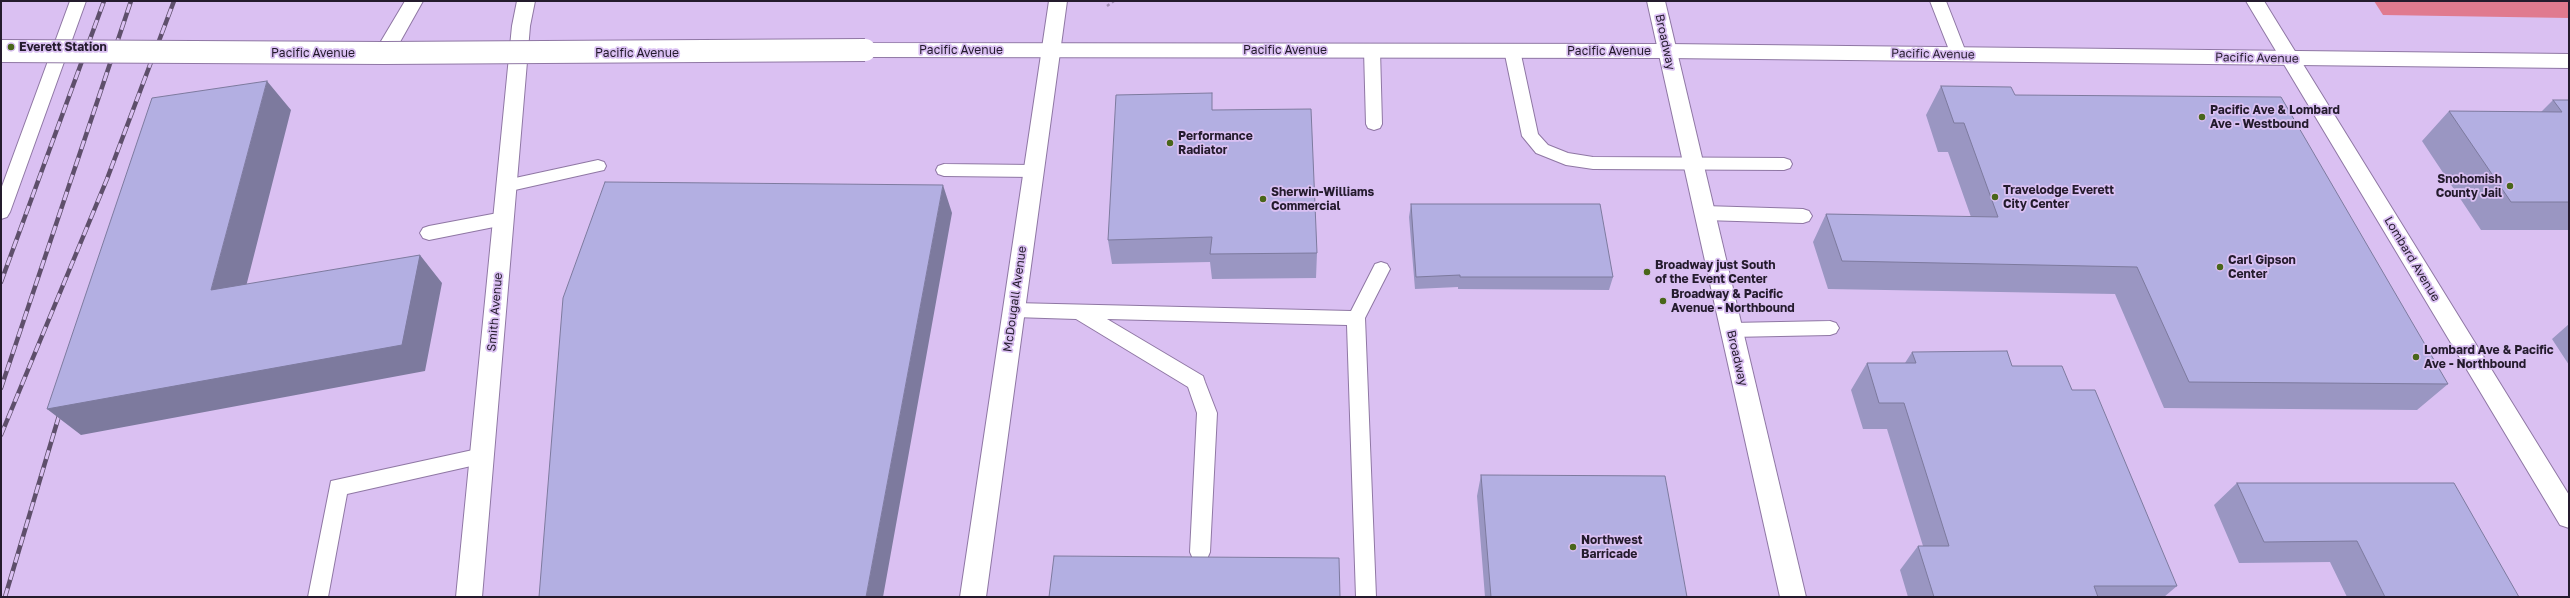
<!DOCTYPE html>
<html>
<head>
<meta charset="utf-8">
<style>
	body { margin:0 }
	#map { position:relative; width:2570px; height:598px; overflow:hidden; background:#dac0f2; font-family:"Golos Text",sans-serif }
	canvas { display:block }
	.frame { position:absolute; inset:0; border:2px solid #241b2d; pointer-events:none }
</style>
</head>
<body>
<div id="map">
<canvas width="2570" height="598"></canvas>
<div class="frame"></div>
</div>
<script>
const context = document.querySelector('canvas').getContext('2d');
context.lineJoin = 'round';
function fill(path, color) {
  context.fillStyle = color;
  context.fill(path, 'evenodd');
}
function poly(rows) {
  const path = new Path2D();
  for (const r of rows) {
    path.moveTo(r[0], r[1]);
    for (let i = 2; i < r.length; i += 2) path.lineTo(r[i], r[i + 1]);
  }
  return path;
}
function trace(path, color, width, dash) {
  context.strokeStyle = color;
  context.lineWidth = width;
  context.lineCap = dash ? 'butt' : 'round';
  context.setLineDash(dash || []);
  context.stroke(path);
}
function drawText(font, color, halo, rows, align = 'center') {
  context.font = font + ' "Golos Text",sans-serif';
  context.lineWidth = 3.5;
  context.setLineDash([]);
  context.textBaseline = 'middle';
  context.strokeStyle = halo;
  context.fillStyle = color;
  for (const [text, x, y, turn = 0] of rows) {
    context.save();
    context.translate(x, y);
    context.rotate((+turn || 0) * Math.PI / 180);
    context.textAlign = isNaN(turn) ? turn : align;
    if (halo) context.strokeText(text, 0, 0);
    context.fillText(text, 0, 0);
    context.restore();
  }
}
fill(poly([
	[2374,1,2569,1,2569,18,2383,15]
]), '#e07a8f');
const lane = poly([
	[70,1,86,1,10,212,7,217,1,219,1,189,70,1],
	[1930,1,1946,1,1967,55,1965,59,1953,59,1951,55,1930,1],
	[1372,45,1378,46,1380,50,1382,124,1380,128,1374,130,1368,128,1366,124,1364,50,1366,46,1372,45],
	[1512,45,1518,46,1520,50,1538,134,1548,145,1568,153,1593,157,1784,158,1790,160,1792,164,1790,168,1784,170,1593,169,1566,165,1536,153,1522,136,1504,50,1506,46,1512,45],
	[598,160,604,162,606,166,604,170,506,192,500,190,498,186,500,182,506,180,598,160],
	[944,164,1033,165,1039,167,1041,171,1039,175,1033,177,944,176,938,174,936,170,938,166,944,164],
	[1704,206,1803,209,1809,211,1812,216,1809,221,1803,223,1704,220,1698,218,1695,213,1698,208,1704,206],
	[503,212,509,214,512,219,509,224,429,240,423,238,420,233,423,228,429,226,503,212],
	[1381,262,1387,264,1390,269,1365,318,1376,597,1356,597,1347,325,1107,319,1203,376,1205,382,1217,413,1210,552,1207,559,1200,561,1193,559,1190,552,1197,413,1188,387,1076,319,1014,317,1008,315,1005,310,1008,305,1014,303,1351,311,1375,264,1381,262],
	[1830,321,1836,323,1839,328,1836,333,1830,335,1731,337,1725,335,1722,330,1725,325,1731,323,1830,321],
	[482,448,489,450,492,456,489,462,347,494,328,597,308,597,331,481,482,448]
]);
const street = poly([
	[517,1,535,1,530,26,482,597,456,597,512,26,517,1],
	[1049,1,1067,1,986,597,960,597,1049,1],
	[2246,1,2264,1,2569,495,2569,528,2560,525,2246,1]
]);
const secondary = poly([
	[405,1,423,1,391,58,384,60,377,58,374,53,405,1],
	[865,43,1667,44,2569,54,2569,68,1667,58,865,57,858,55,855,50,858,45,865,43]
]);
const primary = poly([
	[1647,1,1665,1,1806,597,1780,597,1647,1]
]);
trace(lane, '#8f77a4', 2);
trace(street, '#8f77a4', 2);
trace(secondary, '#8f77a4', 2);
trace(primary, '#8f77a4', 2);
trace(poly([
	[1107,6,1114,1]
]), '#a38eb6', 2.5, [3, 3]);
fill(lane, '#fff');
fill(street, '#fff');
fill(secondary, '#fff');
fill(primary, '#fff');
const rail = poly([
	[1,282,104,1],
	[1,388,131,1],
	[1,435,107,179,174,1],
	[5,597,61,409]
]);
trace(rail, '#5e4f6b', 4.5);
trace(rail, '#dac0f2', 3, [9]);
const secondaryBridge = poly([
	[1,51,384,53,865,50]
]);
trace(secondaryBridge, '#8f77a4', 24, []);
trace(secondaryBridge, '#fff', 22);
fill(poly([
	[1941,86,2015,95,2448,384,2417,410,2164,408,2115,294,1828,289,1813,242,1826,214,1971,217,1948,152,1938,152,1926,115],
	[2553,100,2569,100,2569,230,2481,230,2422,141,2449,111,2541,112],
	[1213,110,1317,253,1316,278,1212,279,1210,262,1112,264,1108,240],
	[1411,204,1613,277,1609,290,1458,289,1458,287,1415,289,1409,217],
	[2569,324,2569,365,2552,339],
	[1912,352,2012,366,2072,390,2177,586,2164,597,1908,597,1900,570,1918,546,1923,546,1887,429,1863,429,1851,390,1867,363,1905,363],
	[1481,475,1687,597,1485,597,1477,496],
	[2237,483,2519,597,2347,597,2330,562,2239,563,2214,505]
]), '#9a96c2');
fill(poly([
	[267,81,291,110,238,318,211,290],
	[943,185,952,213,883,597,866,597],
	[420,255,442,283,425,371,81,435,47,409]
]), '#7d7a9e');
const building = poly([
	[267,81,211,290,420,255,402,345,47,409,152,98,267,81],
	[1941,86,2011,87,2015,95,2281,97,2448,384,2189,382,2137,267,1842,261,1826,214,1998,217,1964,123,1954,123,1941,86],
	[1212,93,1212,110,1311,109,1317,253,1210,254,1212,237,1108,240,1116,95,1212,93],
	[2553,100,2569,100,2569,202,2511,202,2449,111,2562,112,2553,100],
	[605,182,943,185,866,597,539,597,563,298,605,182],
	[1411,204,1600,204,1613,277,1460,277,1460,275,1416,277,1411,204],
	[2007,351,2012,366,2062,366,2072,390,2095,390,2177,586,2094,586,2098,597,1934,597,1918,546,1949,546,1904,403,1879,403,1867,363,1916,363,1912,352,2007,351],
	[1481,475,1665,476,1687,597,1491,597,1481,475],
	[2237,483,2454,483,2519,597,2385,597,2357,541,2264,542,2237,483],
	[1054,556,1339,558,1340,597,1049,597,1054,556]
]);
fill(building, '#b3afe2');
trace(building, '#7d7a9e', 1);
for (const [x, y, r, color] of [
	[11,47,4,"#49661a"],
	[2202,117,4,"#49661a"],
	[1170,143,4,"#49661a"],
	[2510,186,4,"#49661a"],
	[1995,197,4,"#49661a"],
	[1263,199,4,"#49661a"],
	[2220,267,4,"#49661a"],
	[1647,272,4,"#49661a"],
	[1663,301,4,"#49661a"],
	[2416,357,4,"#49661a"],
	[1573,547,4,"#49661a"]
]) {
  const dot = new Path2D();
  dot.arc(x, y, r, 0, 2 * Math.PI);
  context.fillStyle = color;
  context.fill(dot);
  trace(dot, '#dac0f2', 1.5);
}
drawText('12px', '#241b2d', '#dac0f2', [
	["Broadway",1665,42,78],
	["Pacific Avenue",961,50],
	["Pacific Avenue",1285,50],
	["Pacific Avenue",1609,51],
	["Pacific Avenue",313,53],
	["Pacific Avenue",637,53],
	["Pacific Avenue",1933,54,1],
	["Pacific Avenue",2257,58,1],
	["Lombard Avenue",2412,259,59],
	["McDougall Avenue",1015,299,-82],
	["Smith Avenue",495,312,-85],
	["Broadway",1737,358,77]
]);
drawText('bold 12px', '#241b2d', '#dac0f2', [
	["Everett Station",19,47],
	["Pacific Ave & Lombard",2210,110],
	["Ave - Westbound",2210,124],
	["Performance",1178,136],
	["Radiator",1178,150],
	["Snohomish",2502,179,"right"],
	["County Jail",2502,193,"right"],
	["Travelodge Everett",2003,190],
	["City Center",2003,204],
	["Sherwin-Williams",1271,192],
	["Commercial",1271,206],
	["Carl Gipson",2228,260],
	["Center",2228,274],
	["Broadway just South",1655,265],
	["of the Event Center",1655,279],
	["Broadway & Pacific",1671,294],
	["Avenue - Northbound",1671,308],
	["Lombard Ave & Pacific",2424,350],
	["Ave - Northbound",2424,364],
	["Northwest",1581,540],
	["Barricade",1581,554]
], 'left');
</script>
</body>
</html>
